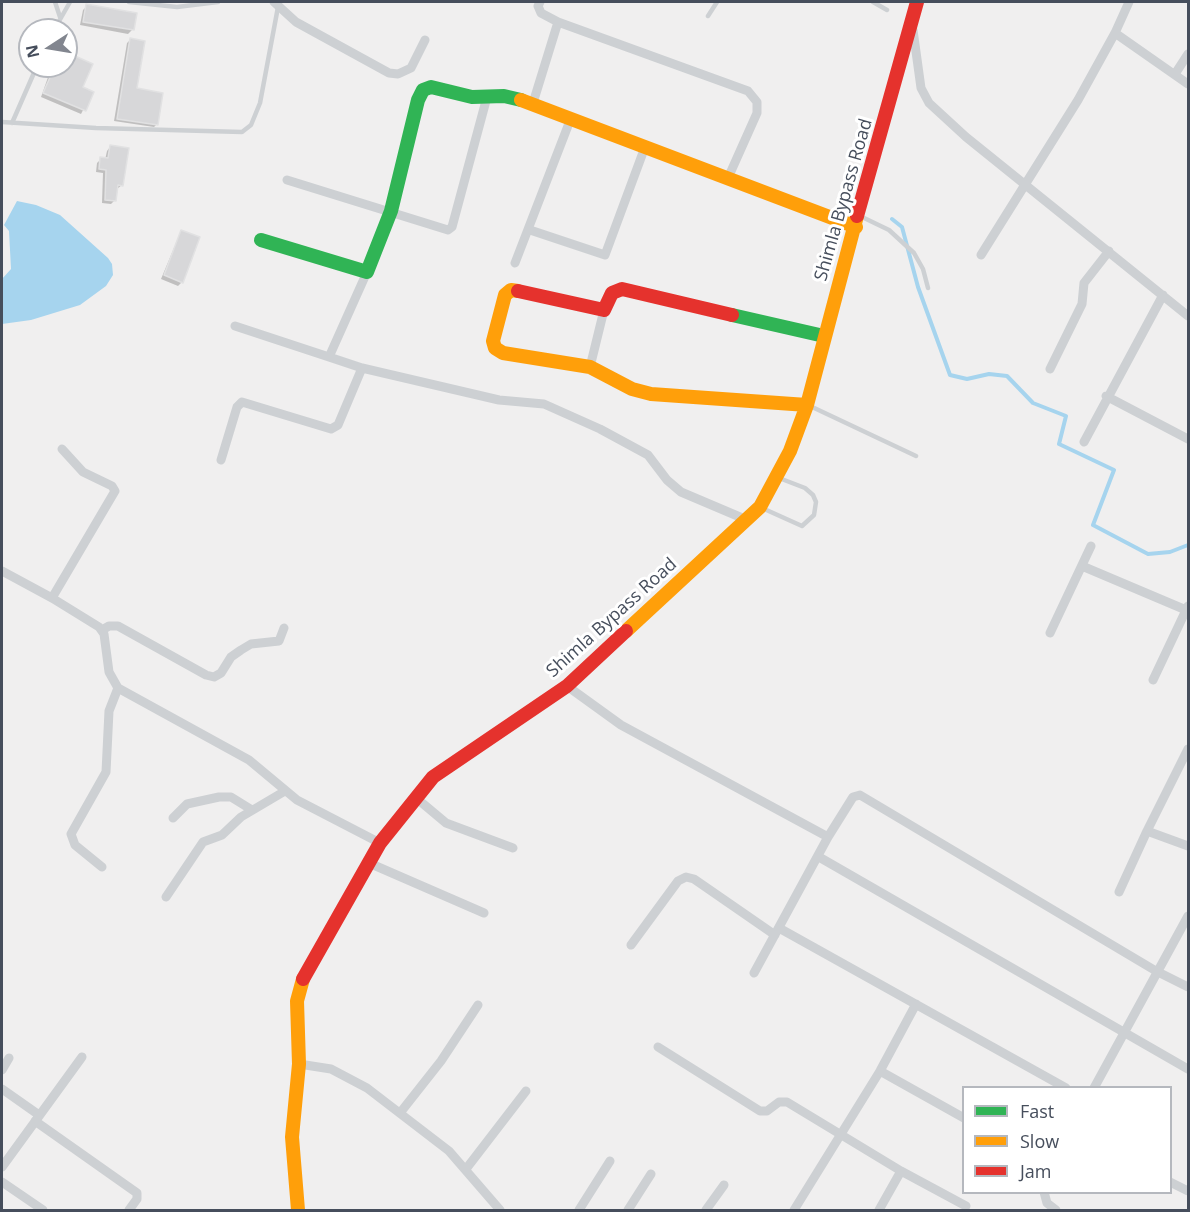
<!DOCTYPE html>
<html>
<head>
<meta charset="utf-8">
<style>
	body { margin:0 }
	#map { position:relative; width:1190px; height:1212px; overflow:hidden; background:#f0efef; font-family:"Open Sans",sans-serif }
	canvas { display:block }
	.frame { position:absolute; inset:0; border:3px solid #464e5c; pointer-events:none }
	.legend { position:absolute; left:962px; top:1086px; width:210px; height:108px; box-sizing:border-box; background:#fff; border:2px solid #b5b8be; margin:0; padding:8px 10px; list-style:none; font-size:18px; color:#464e5c }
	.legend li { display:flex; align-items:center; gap:12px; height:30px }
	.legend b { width:30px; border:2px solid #b5b8be }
	.north { position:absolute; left:18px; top:18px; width:60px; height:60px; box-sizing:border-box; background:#fff; border:2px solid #b5b8be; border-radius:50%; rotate:258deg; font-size:16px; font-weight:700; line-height:24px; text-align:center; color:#464e5c }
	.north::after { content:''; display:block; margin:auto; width:21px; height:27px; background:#82868f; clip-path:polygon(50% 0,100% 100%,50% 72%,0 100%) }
</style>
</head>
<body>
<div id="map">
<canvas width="1190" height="1212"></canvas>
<div class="frame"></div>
<ul class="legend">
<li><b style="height:8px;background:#30b455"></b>Fast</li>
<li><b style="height:8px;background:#ff9f0a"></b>Slow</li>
<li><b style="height:8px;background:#e5322d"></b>Jam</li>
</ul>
<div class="north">N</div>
</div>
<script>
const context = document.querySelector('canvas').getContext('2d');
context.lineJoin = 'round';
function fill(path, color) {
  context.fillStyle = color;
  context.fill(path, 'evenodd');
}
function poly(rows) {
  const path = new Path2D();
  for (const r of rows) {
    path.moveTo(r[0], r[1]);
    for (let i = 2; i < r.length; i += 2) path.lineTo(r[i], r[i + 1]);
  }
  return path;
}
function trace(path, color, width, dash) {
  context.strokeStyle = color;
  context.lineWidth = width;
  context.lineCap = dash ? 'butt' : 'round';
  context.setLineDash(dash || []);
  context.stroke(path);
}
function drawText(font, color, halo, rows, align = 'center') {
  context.font = font + ' "Open Sans",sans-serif';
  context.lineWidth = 6;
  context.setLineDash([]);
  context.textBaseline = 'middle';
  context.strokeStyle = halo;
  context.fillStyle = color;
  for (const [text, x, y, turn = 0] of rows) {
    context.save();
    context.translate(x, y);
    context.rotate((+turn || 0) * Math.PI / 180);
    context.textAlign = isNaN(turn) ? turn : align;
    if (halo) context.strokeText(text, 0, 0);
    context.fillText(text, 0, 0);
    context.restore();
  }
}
fill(poly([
	[17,201,36,205,60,215,108,258,112,264,113,275,106,286,80,305,31,320,2,324,2,279,11,269,9,231,4,225]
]), '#a6d4ee');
fill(poly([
	[87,6,135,14,132,30,128,34,80,25,83,10],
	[130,40,135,89,157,124,154,127,114,121,127,43],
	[66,54,81,88,92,93,81,114,41,97,52,66,66,66],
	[110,147,122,185,117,189,115,200,111,204,102,203,103,173,96,172,97,163,101,159,105,160,107,151],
	[181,231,182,282,178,286,161,279]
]), '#0003');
trace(poly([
	[892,219,902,227,918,287,950,375,967,379,989,374,1007,376,1033,403,1066,416,1059,444,1114,470,1093,525,1148,554,1170,552,1188,545]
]), '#a6d4ee', 4);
const building = poly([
	[86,4,137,13,134,30,83,22,86,4],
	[130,38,145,41,137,88,163,93,158,125,117,119,130,38],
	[66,52,93,64,83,87,94,92,86,111,43,93,55,66,66,66,66,52],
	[110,145,129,148,123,186,118,185,116,201,105,200,106,170,99,169,100,157,108,158,110,145],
	[181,230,200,237,183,283,164,275,181,230]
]);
fill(building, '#d7d7d9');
trace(building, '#e1e1e2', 1.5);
trace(poly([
	[55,2,60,17],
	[129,2,177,7,218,2],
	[873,2,887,10],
	[708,16,717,2],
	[54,30,70,2],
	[2,122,96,128,242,132,251,125,260,103,278,7],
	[12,123,37,66],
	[862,217,889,230,914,253,923,269,928,288],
	[810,406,916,456],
	[762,508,802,526,814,515,816,502,813,495,805,488,779,478]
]), '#cdd0d3', 4.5);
trace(poly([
	[274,2,296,22,389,73,398,74,411,68,425,40],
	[540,2,538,6,541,13,558,22],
	[913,30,921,88,929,103,966,137,1188,316],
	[1115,33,1188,84],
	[1175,74,1188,54],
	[533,103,558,22,748,91,757,102,757,113,728,178],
	[287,180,448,230,452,227,487,97],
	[530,230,605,255,645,147],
	[981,255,1078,100,1115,33,1129,2],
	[515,263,571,118],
	[235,326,329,357,367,272],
	[329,357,362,368,499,400,544,404,600,429,648,455,667,480,681,492,747,520],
	[590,367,604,310],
	[1050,369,1082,304,1084,283,1109,251],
	[1106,396,1188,439],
	[1084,442,1163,295],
	[221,460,237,407,242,402,331,429,338,425,362,368],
	[1082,566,1186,610],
	[2,571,52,598,99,627,104,634,109,672,118,688,249,760,297,800,380,843],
	[52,598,115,491,112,486,83,472,62,449],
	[102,630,109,626,118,626,206,675,214,677,221,673,231,657,241,650,251,644,279,641,284,628],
	[1050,633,1091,546],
	[1153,680,1188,606],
	[567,686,621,725,828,837],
	[415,797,446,823,513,848],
	[173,818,187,804,219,797,231,797,252,810],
	[1147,831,1188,749],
	[819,857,1188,1069],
	[369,863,484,913],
	[102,867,75,845,71,834,106,772,109,711,118,688],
	[1119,892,1147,831,1188,846],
	[166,897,203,842,222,835,241,817,285,791],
	[779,928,1066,1088],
	[631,945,678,881,686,877,694,879,775,935],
	[754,973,828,837,853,797,860,795,1156,971,1188,987],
	[658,1047,760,1111,767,1111,779,1102,787,1102,901,1171,879,1210],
	[299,1064,331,1069,367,1088,449,1151,500,1210],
	[2,1070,9,1058],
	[880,1071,964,1118],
	[1094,1088,1188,916],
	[2,1089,39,1115],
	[400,1113,441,1061,478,1005],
	[35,1121,137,1193,137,1199,129,1210],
	[2,1167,82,1057],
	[466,1169,526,1091],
	[901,1171,966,1206],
	[2,1182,43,1210],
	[1170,1182,1188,1191],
	[1044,1192,1047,1203,1056,1210],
	[579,1210,610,1161],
	[628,1210,651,1174],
	[706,1210,724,1185],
	[794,1210,880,1071,916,1004]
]), '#cdd0d3', 9);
trace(poly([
	[261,240,367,272,391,211,418,100,423,90,431,87,472,97,504,96,521,100],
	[732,315,824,336]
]), '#30b455', 14);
trace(poly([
	[521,100,856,227],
	[518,291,511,290,505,295,493,341,495,348,503,353,590,367,632,389,651,394,807,405],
	[626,631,760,507,790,451,807,405,857,216],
	[298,1210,292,1137,299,1064,297,1001,303,979]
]), '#ff9f0a', 14);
trace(poly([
	[857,216,917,2],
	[518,291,604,310,612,293,622,289,732,315],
	[303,979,380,843,433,777,567,686,626,631]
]), '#e5322d', 14);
drawText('18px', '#464e5c', '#fff', [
	["Shimla Bypass Road",844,200,-74],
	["Shimla Bypass Road",612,618,-42]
]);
</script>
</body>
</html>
